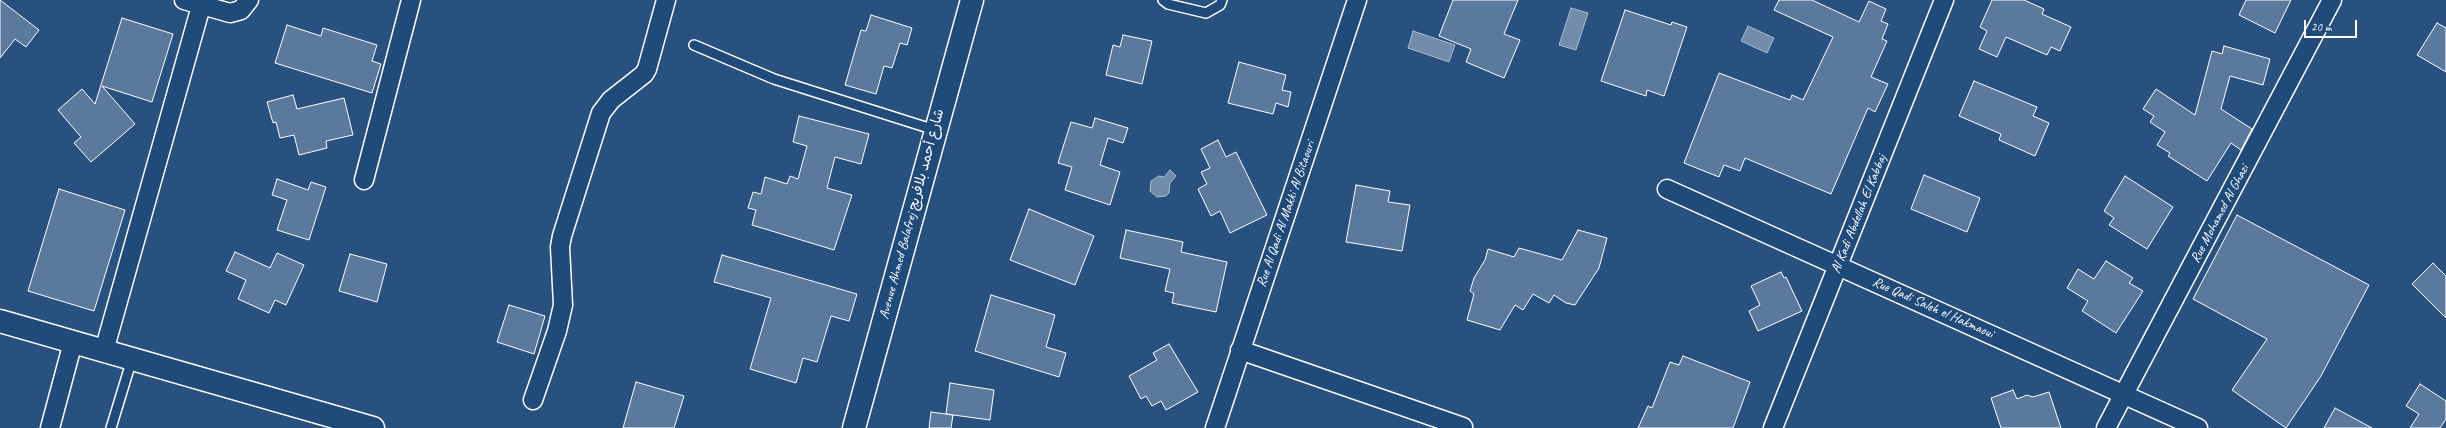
<!DOCTYPE html>
<html>
<head>
<meta charset="utf-8">
<style>
	body { margin:0 }
	#map { position:relative; width:2446px; height:428px; overflow:hidden; background:#28517f; font-family:Caveat,sans-serif }
	canvas { display:block }
	.scale { position:absolute; left:2304px; top:20px; width:53px; height:18px; box-sizing:border-box; border:2px solid #fff; border-top:0; padding-left:5px; font-size:12px; line-height:14px; white-space:nowrap; color:#fff; -webkit-text-stroke:3px #1f4a7a; paint-order:stroke }
</style>
</head>
<body>
<div id="map">
<canvas width="2446" height="428"></canvas>
<div class="scale">20 m</div>
</div>
<script>
const context = document.querySelector('canvas').getContext('2d');
context.lineJoin = 'round';
function fill(path, color) {
  context.fillStyle = color;
  context.fill(path, 'evenodd');
}
function poly(rows) {
  const path = new Path2D();
  for (const r of rows) {
    path.moveTo(r[0], r[1]);
    for (let i = 2; i < r.length; i += 2) path.lineTo(r[i], r[i + 1]);
  }
  return path;
}
function trace(path, color, width, dash) {
  context.strokeStyle = color;
  context.lineWidth = width;
  context.lineCap = dash ? 'butt' : 'round';
  context.setLineDash(dash || []);
  context.stroke(path);
}
function drawText(font, color, halo, rows, align = 'center') {
  context.font = font + ' Caveat,"Playpen Sans Arabic",sans-serif';
  context.lineWidth = 3;
  context.setLineDash([]);
  context.textBaseline = 'middle';
  context.strokeStyle = halo;
  context.fillStyle = color;
  for (const [text, x, y, turn = 0] of rows) {
    context.save();
    context.translate(x, y);
    context.rotate((+turn || 0) * Math.PI / 180);
    context.textAlign = isNaN(turn) ? turn : align;
    if (halo) context.strokeText(text, 0, 0);
    context.fillText(text, 0, 0);
    context.restore();
  }
}
const water = poly([
	[1571,8,1588,13,1576,50,1559,45,1571,8],
	[1748,26,1774,38,1767,53,1741,41,1748,26],
	[1413,31,1455,45,1449,62,1408,48,1413,31],
	[1170,170,1176,176,1170,183,1169,193,1166,196,1157,197,1150,191,1151,181,1159,176,1164,177,1170,170]
]);
fill(water, '#718dab');
trace(water, '#aabbcd', 1);
const building = poly([
	[0,0,39,30,26,47,15,39,0,58,0,0],
	[1453,0,1518,0,1504,34,1520,40,1504,78,1466,62,1471,49,1439,36,1453,0],
	[1779,0,1812,0,1859,22,1869,1,1886,9,1881,21,1888,24,1882,39,1887,41,1871,77,1888,84,1875,112,1868,108,1831,194,1745,158,1740,171,1724,165,1719,177,1684,163,1719,73,1790,100,1792,95,1803,100,1833,37,1774,10,1779,0],
	[1992,0,2024,0,2044,9,2042,14,2071,27,2060,51,2051,47,2047,55,2006,37,1997,57,1979,49,1987,31,1980,27,1992,0],
	[2246,0,2291,0,2275,33,2239,15,2246,0],
	[1625,10,1671,25,1672,22,1687,27,1664,96,1647,90,1646,96,1601,81,1625,10],
	[871,15,912,28,907,45,900,43,892,68,884,66,876,94,845,85,861,30,866,31,871,15],
	[122,18,173,34,152,102,102,86,135,124,91,162,74,143,81,137,58,110,82,89,95,104,122,18],
	[2437,23,2446,28,2446,72,2417,55,2437,23],
	[287,25,321,36,323,28,377,45,372,61,381,64,372,93,275,63,287,25],
	[1123,35,1152,41,1142,84,1106,75,1113,45,1120,47,1123,35],
	[2224,46,2270,59,2263,85,2230,76,2221,109,2252,129,2241,150,2231,143,2207,181,2168,156,2170,153,2157,145,2165,132,2150,122,2154,116,2143,109,2156,89,2195,115,2212,51,2222,54,2224,46],
	[1239,62,1286,75,1282,90,1291,92,1288,107,1276,103,1273,114,1228,103,1239,62],
	[1974,81,2037,107,2033,116,2049,123,2035,156,1999,140,2001,134,1959,116,1974,81],
	[293,95,297,109,344,98,353,135,326,141,327,148,299,155,294,135,280,138,276,122,273,123,267,102,293,95],
	[799,116,869,134,861,164,835,157,827,188,852,195,834,250,752,225,756,210,748,208,753,192,761,194,765,177,787,184,790,176,798,179,807,146,793,142,799,116],
	[1095,118,1128,128,1123,143,1108,138,1100,165,1120,172,1110,205,1065,190,1072,167,1058,163,1071,122,1092,128,1095,118],
	[1218,140,1226,157,1236,152,1267,215,1230,233,1220,211,1211,216,1198,189,1207,184,1201,172,1210,168,1201,149,1218,140],
	[1924,175,1980,198,1967,232,1911,209,1924,175],
	[2125,176,2173,207,2147,249,2109,225,2114,218,2104,211,2125,176],
	[277,179,308,190,311,182,326,187,309,240,277,230,287,200,272,195,277,179],
	[1356,185,1390,191,1388,202,1410,205,1402,251,1346,242,1356,185],
	[59,189,125,210,94,311,28,291,59,189],
	[1029,209,1094,236,1075,285,1010,260,1029,209],
	[2237,215,2369,285,2321,376,2286,428,2232,390,2267,339,2193,299,2237,215],
	[1126,230,1183,242,1181,252,1227,262,1216,312,1172,303,1174,293,1165,291,1170,269,1120,258,1126,230],
	[1578,230,1607,238,1599,268,1575,305,1566,303,1554,295,1549,303,1533,294,1523,310,1515,305,1500,330,1467,320,1474,294,1470,291,1474,278,1485,260,1488,249,1514,257,1519,248,1562,260,1578,230],
	[235,252,270,268,277,253,304,265,286,305,275,300,269,313,238,299,246,280,226,271,235,252],
	[350,254,387,264,377,302,339,291,350,254],
	[722,255,857,294,849,321,831,316,817,362,803,358,796,383,750,369,771,298,714,282,722,255],
	[2106,261,2133,278,2129,283,2143,291,2116,333,2082,311,2088,301,2067,288,2078,269,2094,279,2106,261],
	[2433,263,2446,276,2446,318,2412,284,2433,263],
	[1781,272,1784,278,1786,277,1802,311,1758,331,1749,311,1760,305,1751,286,1781,272],
	[991,295,1055,315,1046,347,1066,353,1059,377,975,351,991,295],
	[509,305,545,316,534,354,497,342,509,305],
	[1169,344,1198,392,1166,410,1161,401,1152,406,1146,396,1141,399,1129,376,1157,360,1153,353,1169,344],
	[1683,356,1750,382,1733,428,1638,428,1648,406,1652,408,1670,362,1679,365,1683,356],
	[636,382,684,396,674,428,623,428,636,382],
	[950,383,994,390,990,420,946,414,950,383],
	[2420,384,2446,401,2446,419,2440,428,2410,428,2419,414,2406,406,2420,384],
	[2013,390,2017,399,2027,395,2033,397,2049,392,2061,428,2001,428,1991,398,2013,390],
	[2335,408,2372,428,2324,428,2335,408],
	[931,412,953,415,951,428,929,428,931,412]
]);
fill(building, '#5a7a9d');
trace(building, '#fff', 1);
const service = poly([
	[1163,0,1168,4,1206,13,1220,5,1222,0],
	[694,45,774,79,935,130],
	[111,428,132,359]
]);
const minor = poly([
	[184,0,230,13,241,10,249,0],
	[364,180,411,0],
	[1667,189,2198,428],
	[1240,350,1463,427],
	[104,351,201,6],
	[533,400,557,331,563,305,560,247,562,236,601,113,611,100,644,74,647,69,666,0],
	[50,428,73,342],
	[1215,428,1357,0],
	[1773,428,1944,0],
	[2106,428,2332,0]
]);
const secondary = poly([
	[0,321,373,428],
	[854,428,972,0]
]);
trace(service, '#fff', 12);
trace(minor, '#fff', 21);
trace(secondary, '#fff', 25);
trace(service, '#1f4a7a', 9);
trace(minor, '#1f4a7a', 18);
trace(secondary, '#1f4a7a', 22);
drawText('14px', '#fff', '#1f4a7a', [
	["Avenue Ahmed Balafrej شارع أحمد بلافريج",912,214,-75],
	["Rue Al Qadi Al Makki Al Bitaouri",1286,214,-71],
	["Al Kadi Abdellah El Kabbaj",1859,214,-68],
	["Rue Mohamed Al Ghazi",2220,214,-62],
	["Rue Qadi Saleh el Hakmaoui",1933,308,24]
]);
</script>
</body>
</html>
